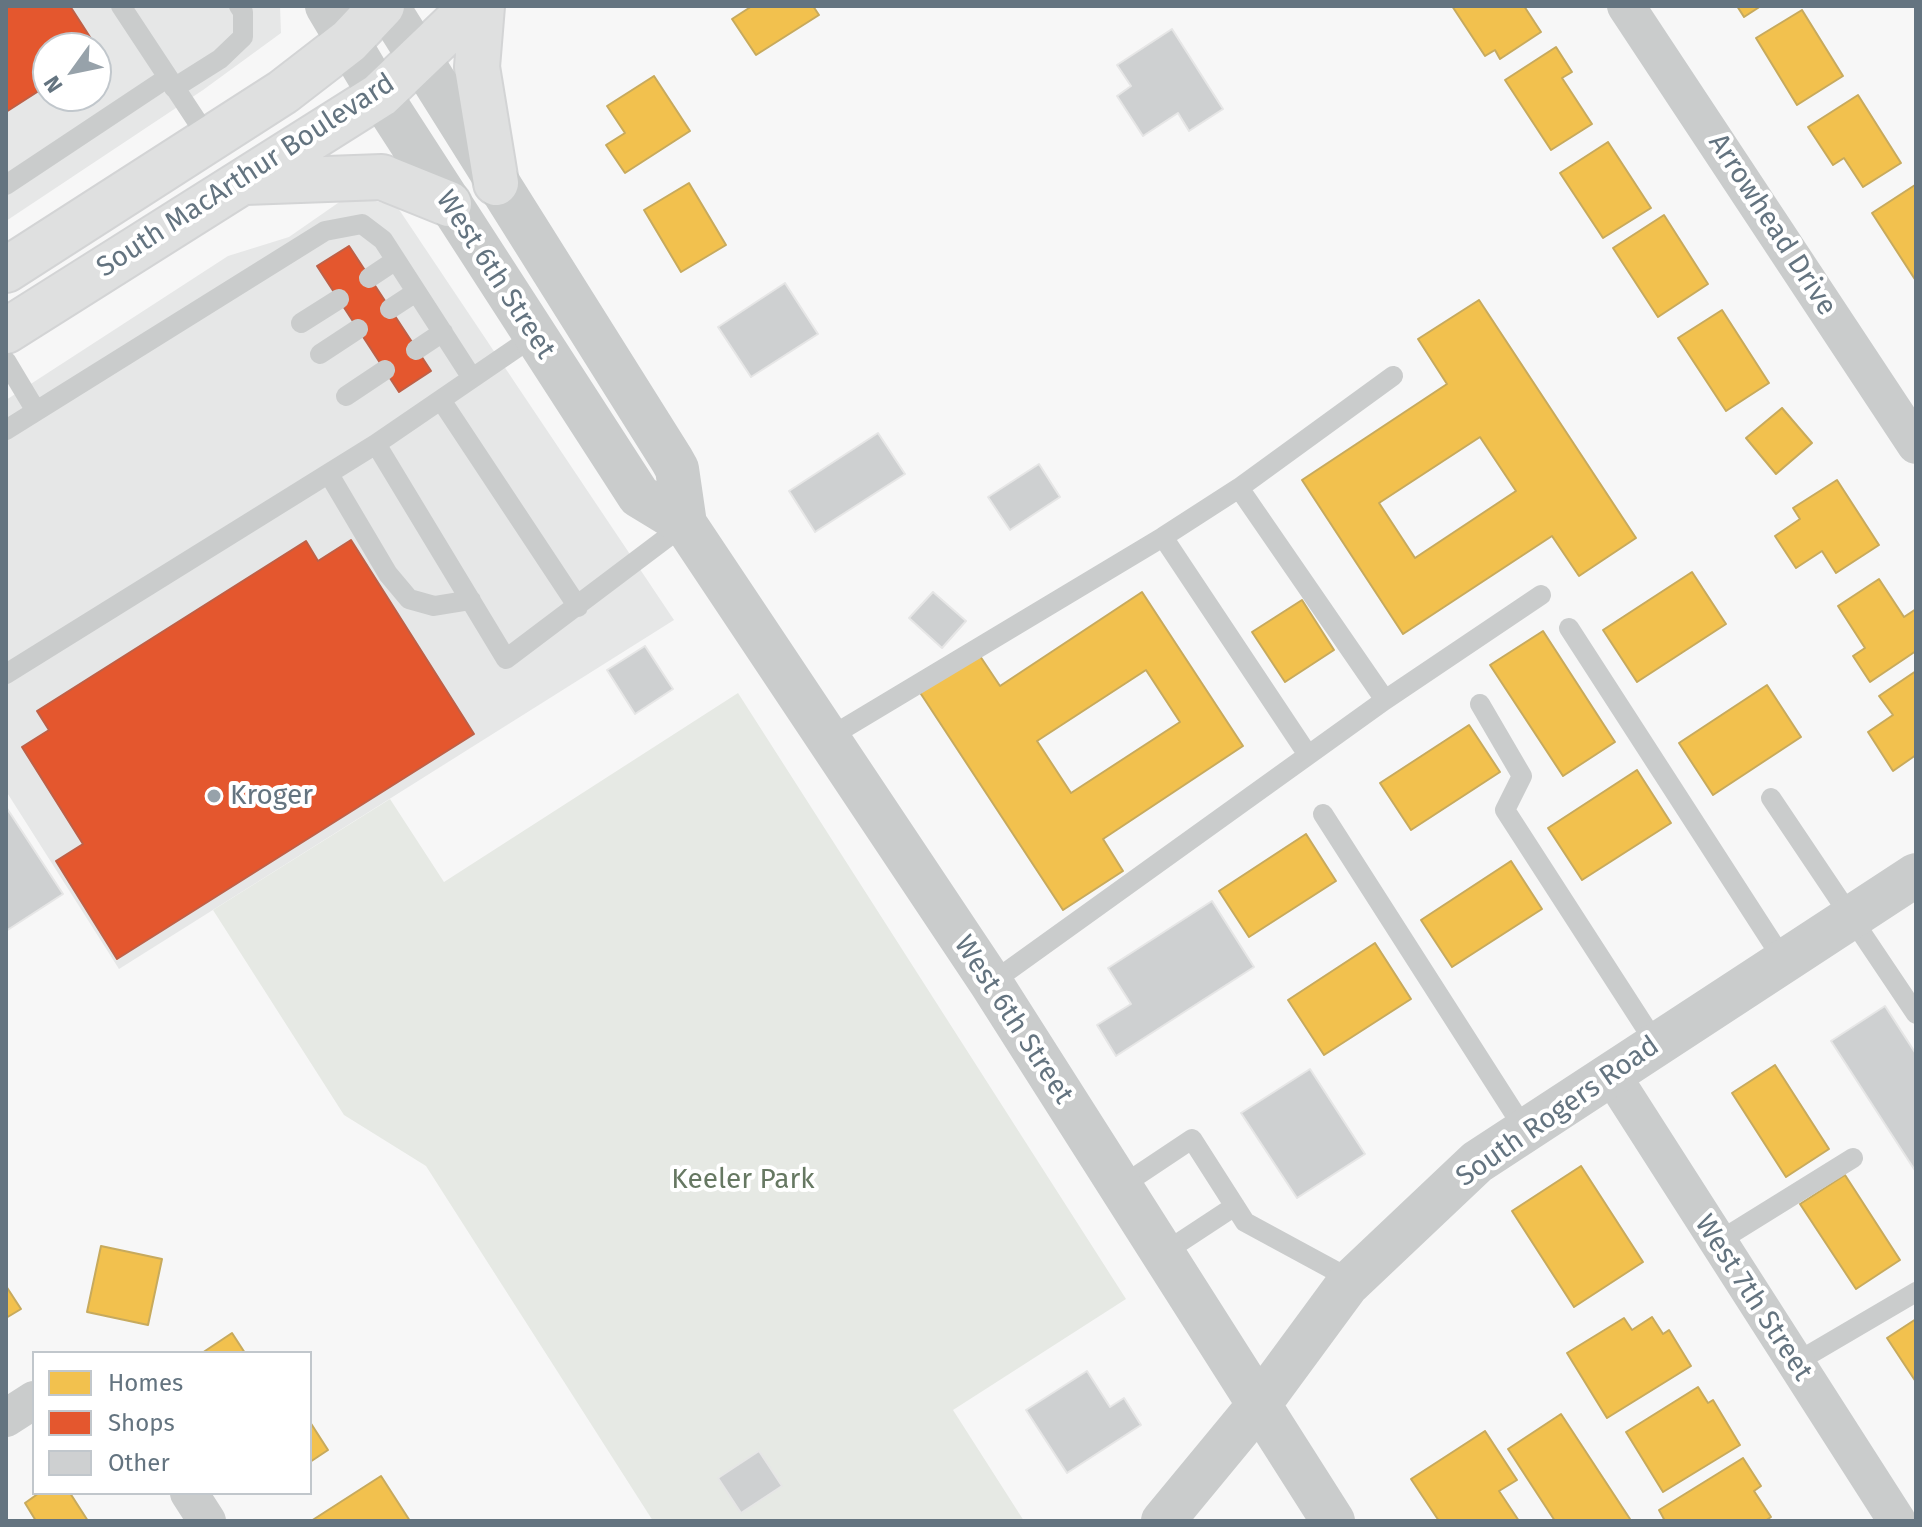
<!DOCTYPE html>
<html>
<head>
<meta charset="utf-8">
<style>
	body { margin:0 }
	#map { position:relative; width:1922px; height:1527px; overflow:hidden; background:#f7f7f7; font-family:"Fira Sans",sans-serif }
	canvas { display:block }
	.frame { position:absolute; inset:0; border:8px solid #647480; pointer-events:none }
	.legend { position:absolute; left:32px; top:1351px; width:280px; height:144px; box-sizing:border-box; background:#fff; border:2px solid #c1c7cc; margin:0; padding:10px 14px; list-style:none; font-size:24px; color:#647480 }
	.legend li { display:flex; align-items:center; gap:16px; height:40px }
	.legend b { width:40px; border:2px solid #c1c7cc }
	.north { position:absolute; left:32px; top:32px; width:80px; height:80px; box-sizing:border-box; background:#fff; border:2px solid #c1c7cc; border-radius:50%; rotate:237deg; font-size:22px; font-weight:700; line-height:32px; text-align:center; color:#647480 }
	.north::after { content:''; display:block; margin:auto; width:28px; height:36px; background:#97a2aa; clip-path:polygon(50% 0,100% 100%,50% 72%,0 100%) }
</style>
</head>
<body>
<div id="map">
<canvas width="1922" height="1527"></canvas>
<div class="frame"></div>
<ul class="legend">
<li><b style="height:22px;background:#f2c14e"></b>Homes</li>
<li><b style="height:22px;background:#e4572e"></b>Shops</li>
<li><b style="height:22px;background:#ced0d1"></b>Other</li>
</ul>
<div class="north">N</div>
</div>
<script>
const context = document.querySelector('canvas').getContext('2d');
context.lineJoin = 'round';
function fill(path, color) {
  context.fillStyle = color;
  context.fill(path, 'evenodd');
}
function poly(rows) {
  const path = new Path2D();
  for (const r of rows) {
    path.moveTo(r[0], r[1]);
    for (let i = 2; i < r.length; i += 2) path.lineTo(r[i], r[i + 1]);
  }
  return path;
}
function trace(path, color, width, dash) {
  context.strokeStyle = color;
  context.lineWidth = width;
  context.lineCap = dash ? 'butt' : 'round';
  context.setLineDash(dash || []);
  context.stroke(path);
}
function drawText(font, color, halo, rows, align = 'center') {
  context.font = font + ' "Fira Sans",sans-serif';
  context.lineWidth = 8;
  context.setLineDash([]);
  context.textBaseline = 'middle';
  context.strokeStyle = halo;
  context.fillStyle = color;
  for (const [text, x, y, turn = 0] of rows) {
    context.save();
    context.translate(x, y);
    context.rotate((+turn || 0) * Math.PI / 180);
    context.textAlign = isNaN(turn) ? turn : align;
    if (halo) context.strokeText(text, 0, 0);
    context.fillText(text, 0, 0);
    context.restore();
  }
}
fill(poly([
	[6,6,280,6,281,33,203,90,6,221],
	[48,48,96,48,96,96,48,96],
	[348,196,396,205,674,620,119,969,6,791,6,400,228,256,289,237]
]), '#e6e7e7');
fill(poly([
	[738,693,1126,1299,953,1410,1024,1521,653,1521,426,1166,344,1115,213,910,390,799,444,882]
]), '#e6e9e4');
const homes = poly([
	[752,6,813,6,819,15,756,55,732,19,752,6],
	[1452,6,1524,6,1541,32,1500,59,1495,50,1485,56,1452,6],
	[1737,6,1761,6,1744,17,1737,6],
	[1802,10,1843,76,1797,105,1756,38,1802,10],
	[1556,47,1572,72,1562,78,1592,124,1551,150,1505,80,1556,47],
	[654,76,690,131,625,173,606,145,625,133,607,106,654,76],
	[1858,95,1901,163,1863,187,1844,158,1833,165,1808,127,1858,95],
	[1608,142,1651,208,1603,238,1560,173,1608,142],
	[689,183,726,245,681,272,644,210,689,183],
	[1915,185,1916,187,1916,281,1872,213,1915,185],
	[1664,215,1708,284,1658,317,1613,248,1664,215],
	[1479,300,1636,538,1579,576,1552,536,1403,634,1302,480,1447,384,1418,339,1479,300],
	[1480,437,1516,491,1415,558,1379,503,1480,437],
	[1722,310,1769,383,1726,411,1678,338,1722,310],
	[1782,408,1812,443,1776,474,1746,438,1782,408],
	[1837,480,1879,545,1836,573,1822,551,1796,568,1775,536,1800,519,1793,508,1837,480],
	[1692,572,1726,624,1637,682,1603,630,1692,572],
	[1879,579,1904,617,1916,609,1916,651,1870,682,1853,656,1865,648,1838,606,1879,579],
	[1142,592,1243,746,1103,839,1123,871,1063,910,919,691,978,653,1000,686,1142,592],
	[1146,670,1180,722,1071,793,1037,741,1146,670],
	[1302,600,1334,650,1285,682,1252,632,1302,600],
	[1543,631,1615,742,1563,776,1490,665,1543,631],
	[1916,671,1916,755,1893,771,1868,732,1893,715,1879,696,1916,671],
	[1767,685,1801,737,1713,795,1679,743,1767,685],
	[1469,725,1500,772,1411,830,1380,783,1469,725],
	[1637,770,1671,823,1582,880,1548,828,1637,770],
	[1306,834,1336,881,1249,937,1219,891,1306,834],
	[1511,861,1542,909,1452,967,1421,920,1511,861],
	[1375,943,1411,999,1324,1055,1288,1000,1375,943],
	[1775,1065,1829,1149,1786,1177,1732,1093,1775,1065],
	[1581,1166,1643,1262,1574,1307,1512,1211,1581,1166],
	[1845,1175,1900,1260,1856,1289,1800,1204,1845,1175],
	[101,1246,162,1259,148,1325,87,1312,101,1246],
	[6,1286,21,1309,6,1318,6,1286],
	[1652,1317,1663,1334,1669,1330,1691,1366,1607,1418,1567,1353,1624,1318,1632,1330,1652,1317],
	[1916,1319,1916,1382,1887,1338,1916,1319],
	[232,1333,245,1353,202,1353,232,1333],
	[1698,1387,1708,1403,1713,1400,1740,1445,1663,1492,1626,1432,1698,1387],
	[1561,1414,1630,1519,1627,1521,1555,1521,1508,1449,1561,1414],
	[310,1422,328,1450,310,1462,310,1422],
	[1485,1431,1517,1480,1499,1491,1519,1521,1439,1521,1411,1479,1485,1431],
	[1743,1458,1761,1486,1754,1491,1771,1517,1765,1521,1665,1521,1659,1510,1743,1458],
	[381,1476,410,1521,311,1521,381,1476],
	[39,1493,70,1493,88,1521,36,1521,25,1503,39,1493]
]);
fill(homes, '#f2c14e');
trace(homes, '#c7aa5d', 2);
const shops = poly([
	[6,6,70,6,99,51,96,53,96,48,48,48,48,85,6,112,6,6],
	[349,246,431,371,399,392,317,266,349,246],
	[351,540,474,734,117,959,56,861,83,844,22,747,49,730,37,711,306,541,318,561,351,540]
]);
fill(shops, '#e4572e');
trace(shops, '#be6047', 2);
const building = poly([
	[1172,29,1223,109,1189,131,1178,113,1143,136,1117,96,1131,86,1117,65,1172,29],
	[785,283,818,334,751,377,718,327,785,283],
	[878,433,905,474,815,532,789,491,878,433],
	[1039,464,1060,497,1010,530,988,497,1039,464],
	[933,592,966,621,942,648,909,618,933,592],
	[645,646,673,689,635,714,607,670,645,646],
	[6,807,63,894,6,931,6,807],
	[1212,901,1254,967,1116,1056,1097,1025,1131,1004,1108,968,1212,901],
	[1885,1006,1916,1054,1916,1172,1831,1041,1885,1006],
	[1310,1069,1365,1154,1297,1198,1241,1113,1310,1069],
	[1087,1371,1110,1407,1124,1398,1141,1425,1067,1473,1026,1410,1087,1371],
	[759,1451,782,1486,741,1513,718,1478,759,1451]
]);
fill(building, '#ced0d1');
trace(building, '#e6e6e6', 2);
const secondary = poly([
	[482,6,477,67,496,183],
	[245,182,382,177,449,204],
	[6,270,283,92,349,41,382,6],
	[6,331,380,95,473,6]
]);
trace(secondary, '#d3d4d5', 48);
trace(poly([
	[121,6,210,141],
	[174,88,220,59,243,37,243,12,239,6],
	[6,185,167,78],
	[369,278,396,260],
	[390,309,416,292],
	[301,323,339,299],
	[416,350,443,332],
	[320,354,358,329],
	[6,361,36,411],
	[346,396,385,370],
	[441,400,578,607],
	[6,430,325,231,362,224,383,240,472,378],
	[376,444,534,336],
	[330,476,388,574,409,599,434,606,471,600],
	[1239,488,1385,700],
	[1163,537,1308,755],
	[1569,628,1784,961],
	[6,674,376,444,506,659,685,524],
	[1480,704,1522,776,1505,810,1656,1044],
	[828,738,1163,537,1239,488,1393,376],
	[1771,798,1916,1014],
	[1323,814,1525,1130],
	[991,983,1385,700,1541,595],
	[1120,1187,1192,1139,1245,1222,1352,1280],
	[1716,1243,1853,1158],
	[1162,1254,1235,1206],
	[1795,1363,1916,1292]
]), '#cacccc', 20);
trace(poly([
	[1626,6,1916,445],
	[1611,1074,1897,1521],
	[6,1418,34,1400],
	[189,1493,207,1521]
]), '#cacccc', 38);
trace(poly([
	[327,6,380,95,639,496,685,524,991,983,1333,1521],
	[387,6,672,460,677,469,685,524],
	[1163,1521,1258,1406,1347,1285,1477,1162,1916,875]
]), '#cacccc', 44);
trace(secondary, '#dfe0e0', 44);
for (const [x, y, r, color] of [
	[214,796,8,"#97a2aa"]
]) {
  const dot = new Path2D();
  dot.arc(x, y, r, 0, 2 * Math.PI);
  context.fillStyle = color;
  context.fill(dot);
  trace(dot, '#fff', 3);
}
drawText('28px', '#647480', '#fff', [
	["South MacArthur Boulevard",246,176,-33],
	["Arrowhead Drive",1772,225,57],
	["West 6th Street",495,275,57],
	["West 6th Street",1013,1020,57],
	["South Rogers Road",1558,1112,-35],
	["West 7th Street",1753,1298,57]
]);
drawText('28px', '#647480', '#fff', [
	["Kroger",230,796]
], 'left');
drawText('28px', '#667862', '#fff', [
	["Keeler Park",743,1180]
]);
</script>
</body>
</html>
